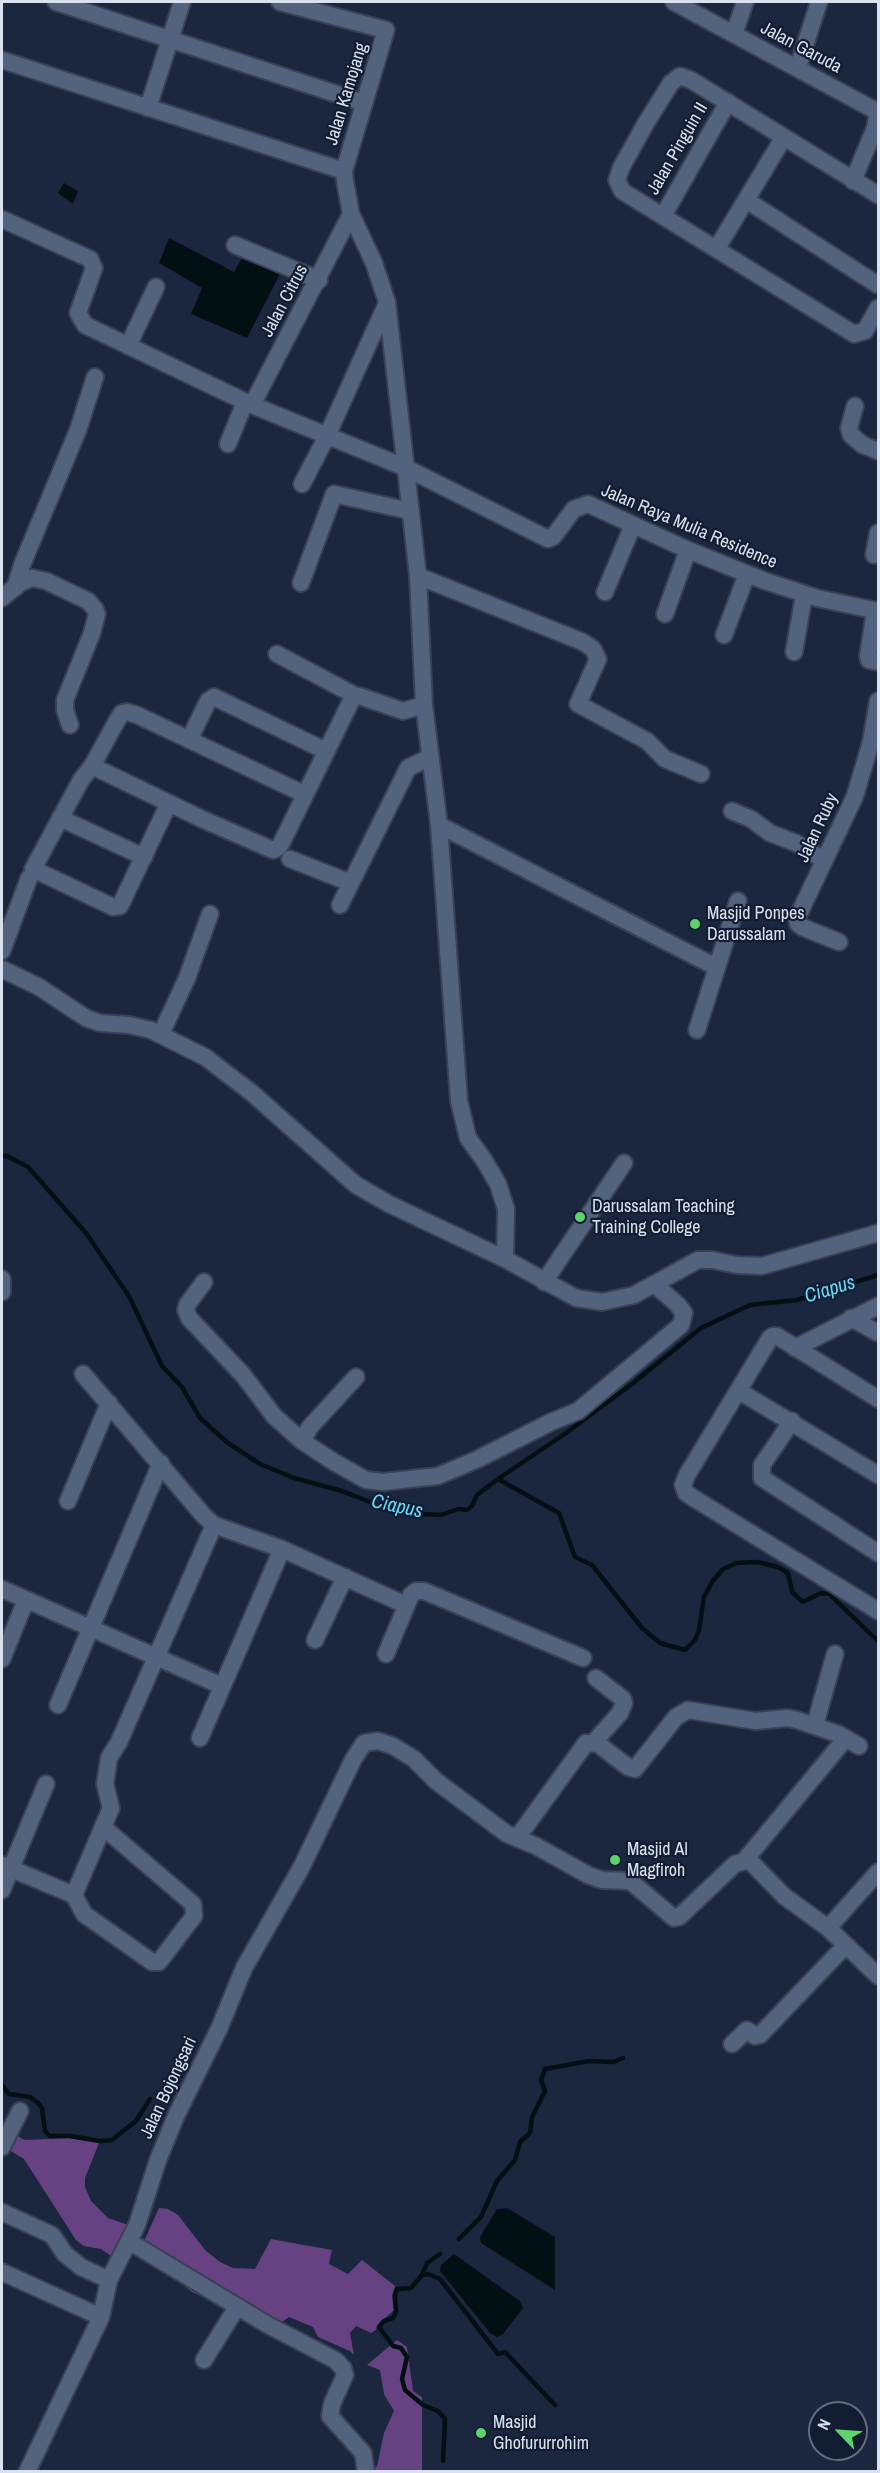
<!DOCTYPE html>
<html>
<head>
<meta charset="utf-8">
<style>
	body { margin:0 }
	#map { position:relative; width:880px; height:2473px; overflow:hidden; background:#1b273e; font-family:"Archivo Narrow",sans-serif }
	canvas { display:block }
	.frame { position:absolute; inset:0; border:3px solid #d9e1f1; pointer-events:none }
	.north { position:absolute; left:808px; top:2401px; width:60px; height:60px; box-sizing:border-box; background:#121d33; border:2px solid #626b7f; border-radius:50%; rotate:295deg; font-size:16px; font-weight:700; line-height:24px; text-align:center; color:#d9e1f1 }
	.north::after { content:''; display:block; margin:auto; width:21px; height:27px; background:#5cd56d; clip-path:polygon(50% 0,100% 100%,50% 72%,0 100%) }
</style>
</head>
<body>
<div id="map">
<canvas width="880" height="2473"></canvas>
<div class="frame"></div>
<div class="north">N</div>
</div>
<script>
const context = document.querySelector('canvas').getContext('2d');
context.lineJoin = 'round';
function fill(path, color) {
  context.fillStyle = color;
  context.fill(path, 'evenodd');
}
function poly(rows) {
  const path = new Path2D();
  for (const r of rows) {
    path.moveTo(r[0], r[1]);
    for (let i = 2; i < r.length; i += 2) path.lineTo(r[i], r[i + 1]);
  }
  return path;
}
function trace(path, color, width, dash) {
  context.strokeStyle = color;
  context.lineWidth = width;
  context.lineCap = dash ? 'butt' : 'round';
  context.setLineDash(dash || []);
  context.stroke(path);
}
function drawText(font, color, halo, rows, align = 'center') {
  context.font = font + ' "Archivo Narrow",sans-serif';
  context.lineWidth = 4.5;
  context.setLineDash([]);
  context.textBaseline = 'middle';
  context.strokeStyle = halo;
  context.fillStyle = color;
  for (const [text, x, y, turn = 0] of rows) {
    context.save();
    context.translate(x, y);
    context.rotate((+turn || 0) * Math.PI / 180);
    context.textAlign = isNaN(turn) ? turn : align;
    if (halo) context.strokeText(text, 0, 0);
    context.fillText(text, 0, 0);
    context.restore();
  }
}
fill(poly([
	[15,2135,25,2140,70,2138,99,2143,85,2178,85,2187,91,2201,108,2218,128,2225,116,2259,101,2249,84,2246,76,2240,24,2159,11,2151,10,2139],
	[159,2208,168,2209,178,2215,205,2250,220,2262,233,2268,255,2269,271,2239,332,2250,329,2264,348,2274,362,2260,395,2286,392,2296,394,2310,377,2326,376,2330,371,2333,356,2326,350,2333,354,2355,350,2351,318,2337,313,2327,289,2317,274,2328,192,2292,140,2250],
	[397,2340,407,2347,413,2391,422,2397,422,2471,374,2471,373,2469,377,2466,384,2433,394,2411,384,2394,380,2370,367,2365]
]), '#674283');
fill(poly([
	[64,183,78,191,73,204,58,193],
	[169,238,234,272,242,258,280,274,247,338,191,314,202,288,159,263],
	[507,2208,555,2237,555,2290,481,2243,480,2237,497,2209],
	[454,2254,520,2301,523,2308,503,2334,497,2337,490,2333,440,2271,441,2265]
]), '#031013');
trace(poly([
	[2,1156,7,1156,28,1167,86,1233,129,1296,162,1366,182,1387,200,1418,228,1443,260,1464,294,1478,342,1491,383,1507,422,1514,441,1515,458,1509,467,1510,472,1506,477,1495,498,1479,566,1433,632,1384,701,1328,750,1305,797,1300,878,1275],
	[498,1479,559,1513,575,1557,592,1565,642,1628,660,1643,685,1650,695,1640,699,1630,704,1597,712,1582,723,1569,737,1563,757,1562,778,1567,788,1573,792,1592,803,1602,821,1593,829,1594,878,1641],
	[2,2085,9,2094,30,2097,37,2102,42,2108,45,2131,50,2136,70,2136,100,2141,112,2140,136,2121,150,2099],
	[459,2239,481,2217,497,2181,515,2160,520,2142,530,2133,532,2117,545,2091,541,2080,545,2069,589,2061,614,2062,623,2058],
	[440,2254,427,2263,422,2275,411,2288,397,2289,395,2295,396,2312,393,2318,384,2321,379,2327,393,2346,401,2348,407,2357,402,2379,405,2390,423,2405,438,2411,445,2419,443,2461],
	[422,2275,428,2274,440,2279,498,2354,505,2352,555,2405]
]), '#031013', 4.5);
const minor = poly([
	[56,2,364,103],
	[280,2,386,30,344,171,345,181,351,214,374,263,387,302,418,576,424,705,439,825,459,1101,468,1138,484,1160,498,1184,506,1209,505,1259],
	[674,2,878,112],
	[734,34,745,2],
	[2,60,344,171],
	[798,67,819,2],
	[148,108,182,2],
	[853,181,875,128,878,111],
	[878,195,691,80,680,76,671,83,646,123,621,168,617,180,622,191,854,334,865,331,878,308],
	[746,200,878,285],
	[663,216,728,102],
	[2,219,90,259,94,268,78,313,85,325,252,405,404,467,548,539,553,537,574,509,588,504,688,550,765,581,817,598,878,611],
	[235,245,319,280],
	[717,248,784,137],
	[128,346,156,287],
	[252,405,351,214],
	[855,406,849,428,851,435,863,445,878,451],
	[228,444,245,402],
	[302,484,327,436,387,303],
	[874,555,878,533],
	[418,576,583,642,593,649,598,659,578,704,647,741,665,759,701,774],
	[301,583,334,494,410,511],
	[15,588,22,565,78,430,95,377],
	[605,592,633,525],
	[2,598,20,583,32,578,46,581,88,601,95,609,97,614,92,633,65,700,65,710,70,725],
	[875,611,868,656,869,660,878,662],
	[665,614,688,550],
	[724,635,747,574],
	[794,652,804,595],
	[277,654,356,696],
	[189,740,208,701,214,697,326,751],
	[92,766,204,820,273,850,279,847,283,840,352,699,359,696,403,711,424,705],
	[169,803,120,906,113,907,33,869,81,780,92,766,118,719,122,713,127,712,137,715,304,794],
	[732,811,751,819,770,833,796,843,824,860],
	[60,818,144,857],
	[439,825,716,967],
	[290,859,351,883],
	[340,905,408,768,430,757],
	[839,942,802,927,798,924,797,918,855,796,871,742,878,701],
	[2,951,29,878],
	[2,969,39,987,86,1018,100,1023,129,1025,151,1030,205,1057,252,1093,356,1185,389,1204,505,1259,576,1298,602,1302,634,1295,698,1260,712,1260,737,1265,762,1266,878,1233],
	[697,1030,738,901],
	[161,1034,187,978,210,914],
	[2,1279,2,1292],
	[204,1282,187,1305,186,1310,189,1318,243,1375,274,1416,302,1441,334,1462,366,1480,383,1482,438,1476,478,1459,551,1422,578,1411,681,1325,684,1313,677,1304,655,1285],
	[544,1282,624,1163],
	[851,1318,878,1333],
	[795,1348,878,1306],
	[83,1374,204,1516,214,1525,282,1549,406,1605],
	[739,1391,878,1475],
	[878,1399,777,1336,773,1336,770,1338,687,1475,683,1485,686,1493,695,1499,878,1611],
	[792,1421,762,1465,762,1478,878,1553],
	[302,1441,310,1427,356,1377],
	[68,1501,109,1403],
	[2,1589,222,1686],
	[315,1640,345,1577],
	[386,1654,411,1595,416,1591,424,1591,583,1658],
	[2,1659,26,1600],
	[58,1705,161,1463],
	[815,1725,835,1654],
	[200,1738,282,1549],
	[594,1742,620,1713,624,1703,623,1699,596,1678],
	[517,1838,586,1743,598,1744,628,1767,635,1769,676,1717,688,1710,755,1721,788,1718,797,1720,838,1734,859,1746],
	[745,1860,846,1738],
	[2,1865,74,1895,84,1914,152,1962,159,1962,194,1916,193,1904,103,1827],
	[2,1890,46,1784],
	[74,1895,111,1808,105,1784,109,1758,119,1742,214,1525],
	[828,1928,878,1872],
	[732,2044,747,2030,755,2036,760,2035,846,1945],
	[2,2147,20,2111],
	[2,2212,52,2235,65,2254,81,2267,109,2280],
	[130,2242,268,2325,335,2360,343,2368,345,2375,332,2404,330,2416,363,2453,366,2472],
	[2,2272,101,2317],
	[204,2360,237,2307],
	[27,2472,101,2317,109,2280,137,2225,158,2160,176,2116,219,2029,244,1968,301,1868,353,1760,364,1743,378,1741,393,1746,414,1759,436,1781,507,1834,536,1846,588,1875,602,1880,630,1881,674,1918,679,1917,735,1864,749,1860,784,1896,828,1928,878,1976]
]);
trace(minor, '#394155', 20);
trace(minor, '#54637d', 16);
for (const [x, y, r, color] of [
	[695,924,6,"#5cd56d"],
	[580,1217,6,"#5cd56d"],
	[615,1860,6,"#5cd56d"],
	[481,2433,6,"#5cd56d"]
]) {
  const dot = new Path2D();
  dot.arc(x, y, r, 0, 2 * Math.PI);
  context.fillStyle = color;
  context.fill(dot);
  trace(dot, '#121d33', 2);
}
drawText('18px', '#d9e1f1', '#121d33', [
	["Jalan Garuda",801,48,28],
	["Jalan Kamojang",347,94,-73],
	["Jalan Pinguin II",678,149,-60],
	["Jalan Citrus",285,301,-62],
	["Jalan Raya Mulia Residence",689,527,23],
	["Jalan Ruby",818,828,-65],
	["Jalan Bojongsari",169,2088,-65]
]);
drawText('18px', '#d9e1f1', '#121d33', [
	["Masjid Ponpes",707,914],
	["Darussalam",707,935],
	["Darussalam Teaching",592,1207],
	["Training College",592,1228],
	["Masjid Al",627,1850],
	["Magfiroh",627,1871],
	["Masjid",493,2423],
	["Ghofururrohim",493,2444]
], 'left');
drawText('italic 20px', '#67dbf7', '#121d33', [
	["Ciapus",830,1290,-17],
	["Ciapus",397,1507,12]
]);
</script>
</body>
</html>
